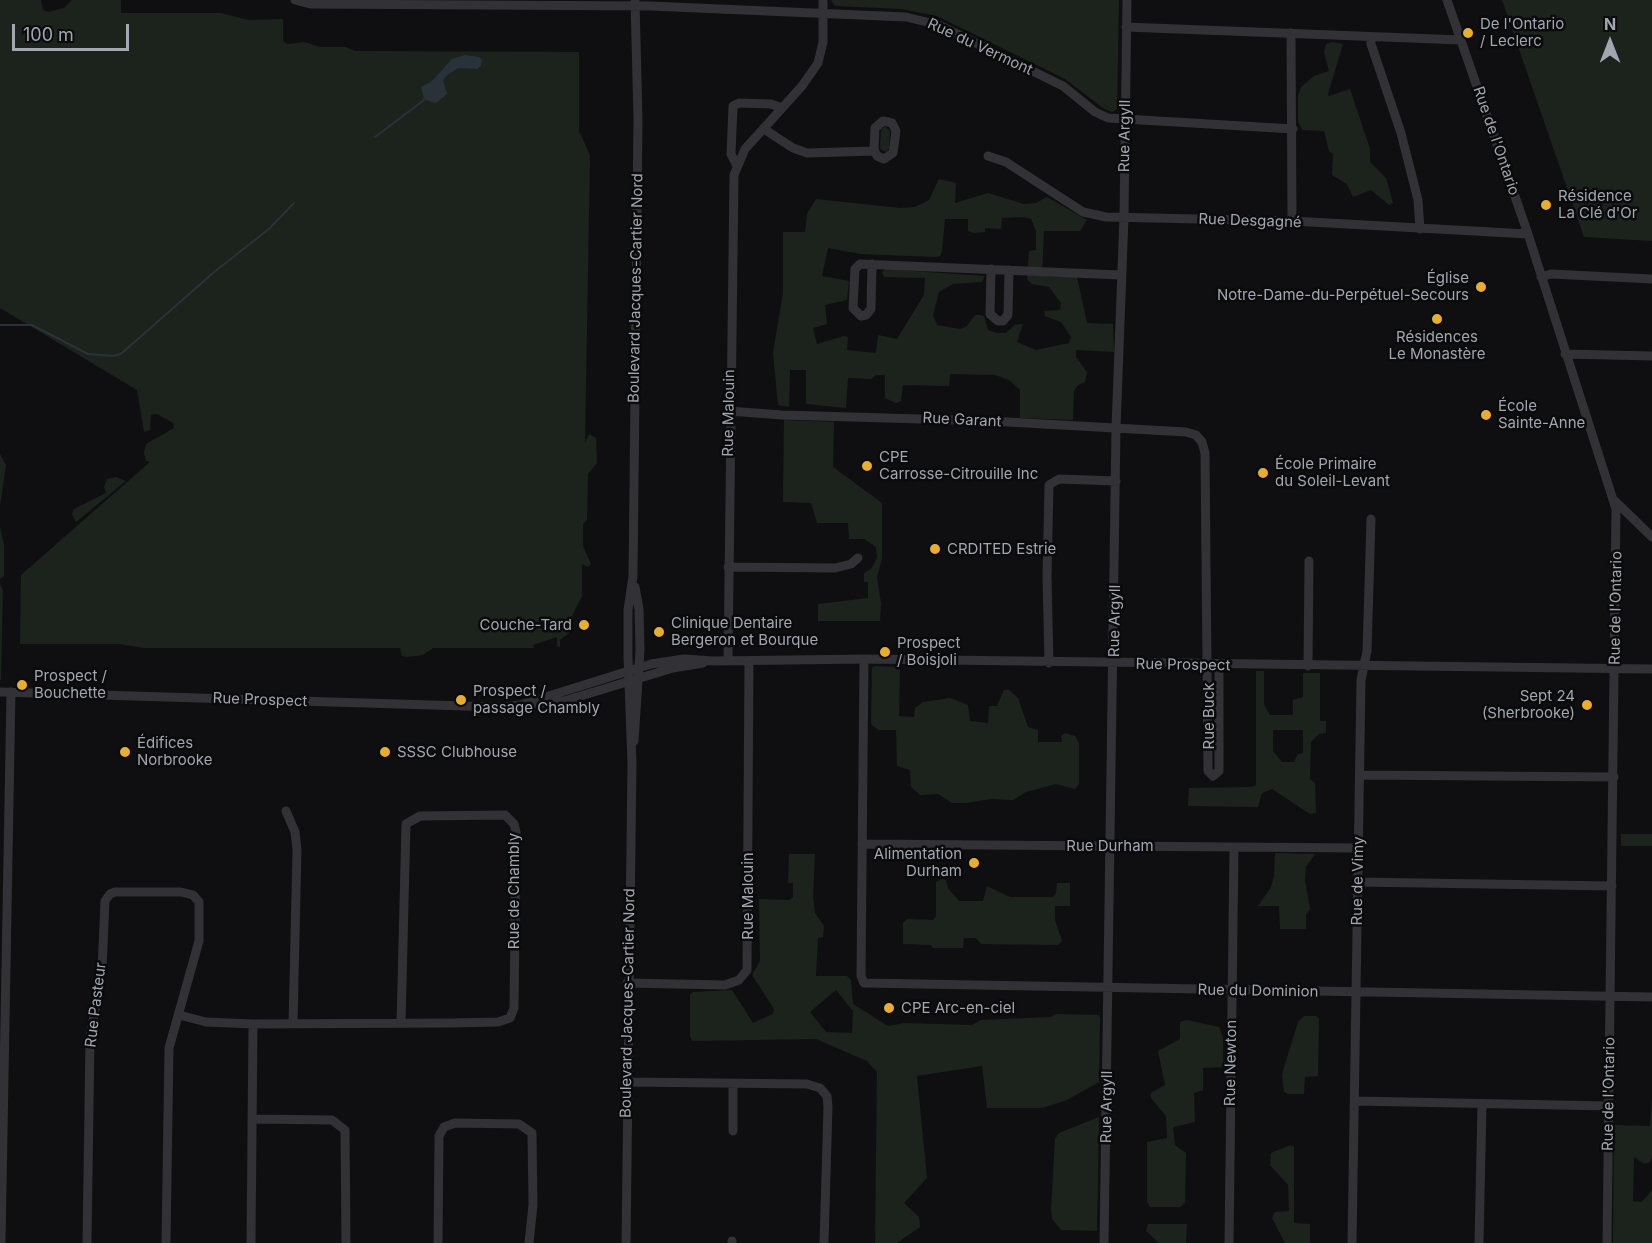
<!DOCTYPE html>
<html>
<head>
<meta charset="utf-8">
<style>
	body { margin:0 }
	#map { position:relative; width:1652px; height:1243px; overflow:hidden; background:#0f0f11; font-family:Inter,sans-serif }
	canvas { display:block }
	.north { position:absolute; left:1580px; top:12px; width:60px; height:60px; -webkit-text-stroke:4px #0b0b0c; paint-order:stroke; rotate:0deg; font-size:16px; font-weight:700; line-height:24px; text-align:center; color:#a1a6b1 }
	.north::after { content:''; display:block; margin:auto; width:21px; height:27px; background:#a1a6b1; clip-path:polygon(50% 0,100% 100%,50% 72%,0 100%) }
	.scale { position:absolute; left:12px; top:24px; width:117px; height:27px; box-sizing:border-box; border:3px solid #a1a6b1; border-top:0; padding-left:8px; font-size:18px; line-height:21px; white-space:nowrap; color:#a1a6b1; -webkit-text-stroke:4px #0b0b0c; paint-order:stroke }
</style>
</head>
<body>
<div id="map">
<canvas width="1652" height="1243"></canvas>
<div class="north">N</div>
<div class="scale">100 m</div>
</div>
<script>
const context = document.querySelector('canvas').getContext('2d');
context.lineJoin = 'round';
function fill(path, color) {
  context.fillStyle = color;
  context.fill(path, 'evenodd');
}
function poly(rows) {
  const path = new Path2D();
  for (const r of rows) {
    path.moveTo(r[0], r[1]);
    for (let i = 2; i < r.length; i += 2) path.lineTo(r[i], r[i + 1]);
  }
  return path;
}
function trace(path, color, width, dash) {
  context.strokeStyle = color;
  context.lineWidth = width;
  context.lineCap = dash ? 'butt' : 'round';
  context.setLineDash(dash || []);
  context.stroke(path);
}
function drawText(font, color, halo, rows, align = 'center') {
  context.font = font + ' Inter,sans-serif';
  context.lineWidth = 5;
  context.setLineDash([]);
  context.textBaseline = 'middle';
  context.strokeStyle = halo;
  context.fillStyle = color;
  for (const [text, x, y, turn = 0] of rows) {
    context.save();
    context.translate(x, y);
    context.rotate((+turn || 0) * Math.PI / 180);
    context.textAlign = isNaN(turn) ? turn : align;
    if (halo) context.strokeText(text, 0, 0);
    context.fillText(text, 0, 0);
    context.restore();
  }
}
fill(poly([
	[0,0,41,0,43,10,48,12,64,8,72,0,121,0,121,13,220,13,249,20,283,19,283,41,287,44,305,42,320,47,346,47,355,51,579,52,579,131,590,155,585,443,589,434,596,438,597,463,588,474,587,520,583,524,583,546,591,564,588,567,582,564,582,596,573,614,569,633,560,640,560,647,557,646,557,637,533,645,534,648,433,648,423,655,406,657,402,656,400,648,144,648,119,644,20,644,21,575,150,462,146,461,144,453,146,444,174,428,173,423,157,414,151,415,150,430,144,432,137,390,0,308],
	[831,0,1119,0,1117,109,1112,112,1103,108,1065,79,937,16,901,9,835,6],
	[1502,0,1652,0,1652,241,1584,237],
	[1333,42,1343,44,1328,94,1329,96,1350,89,1370,149,1370,162,1386,178,1393,203,1389,205,1371,190,1353,197,1347,184,1332,175,1333,154,1329,151,1324,131,1302,130,1298,121,1298,96,1301,87,1314,76,1329,71,1324,52,1326,44],
	[885,126,890,131,889,149,886,152,880,149,881,130],
	[939,179,956,183,955,203,988,193,1024,204,1036,203,1047,197,1087,220,1080,231,1044,231,1042,276,1077,277,1087,323,1113,324,1114,352,1076,350,1076,357,1087,372,1085,382,1078,385,1074,391,1073,420,1020,418,1020,390,1009,380,995,375,950,374,949,386,903,385,901,401,896,403,885,398,885,375,876,375,871,379,848,378,846,408,806,404,806,370,790,370,789,407,778,405,773,353,783,293,783,232,805,232,807,214,816,199,900,208,915,207,929,200],
	[1023,217,1031,219,1036,231,1036,250,1029,251,1027,279,1032,284,1049,287,1061,303,1060,310,1044,311,1045,316,1061,322,1071,337,1069,343,1036,350,1017,342,1023,324,1015,325,1006,333,997,333,988,330,984,316,980,315,975,315,966,327,960,329,937,325,933,315,939,292,953,284,982,282,985,276,885,269,882,272,884,277,925,278,924,295,897,339,878,335,876,353,847,350,848,337,844,336,817,344,813,328,827,324,825,305,847,300,849,281,822,276,828,248,860,254,935,257,940,256,942,251,945,219,968,219,968,231,974,233,985,232,985,228,1001,229,1002,218],
	[784,420,834,422,833,467,882,503,882,559,877,577,881,603,880,621,818,621,818,604,868,598,868,582,864,582,864,573,871,569,877,558,876,547,864,539,849,539,848,523,817,523,811,503,783,502],
	[0,454,6,465,0,506],
	[116,477,126,481,76,522,72,514,74,509,106,493,104,487,107,479],
	[0,527,4,545,4,576,0,579],
	[0,583,3,591,1,680,0,680],
	[875,666,900,667,899,716,914,717,915,708,923,702,950,698,968,705,970,721,988,723,989,706,997,706,1004,690,1009,690,1018,698,1028,727,1038,730,1038,742,1062,742,1061,736,1065,733,1075,736,1079,743,1079,784,1075,789,1056,784,1026,792,1013,800,991,799,966,803,952,803,938,794,920,795,911,787,910,770,897,766,896,730,878,730,871,724,872,668],
	[1256,671,1264,671,1264,704,1270,715,1293,715,1293,700,1303,697,1303,673,1320,673,1320,721,1326,721,1326,733,1319,734,1311,742,1310,779,1315,783,1316,813,1310,814,1272,789,1262,793,1258,807,1188,806,1189,788,1251,787,1256,785],
	[1273,730,1303,730,1303,753,1298,754,1294,762,1282,762,1273,751],
	[1621,834,1652,834,1652,846,1621,846],
	[1275,853,1315,854,1306,867,1305,880,1310,909,1306,915,1306,929,1280,929,1279,906,1258,906,1271,887,1274,876],
	[789,854,815,854,813,897,815,913,824,926,823,937,818,938,816,976,847,976,851,980,853,1004,888,1026,904,1023,972,1025,981,1020,1051,1017,1056,1014,1098,1015,1100,1018,1099,1082,1067,1100,1042,1108,987,1108,982,1066,917,1076,927,1178,904,1203,919,1217,920,1227,897,1243,875,1243,877,1072,867,1061,816,1039,692,1041,690,1036,690,995,693,992,732,990,753,1023,773,1014,774,1009,752,975,760,961,759,899,789,900,793,897,793,883,788,883],
	[836,990,853,1011,852,1033,826,1032,810,1012],
	[942,879,946,880,948,888,959,901,983,901,987,886,1010,897,1053,897,1056,893,1057,883,1070,883,1070,906,1055,906,1055,920,1062,941,1058,945,981,944,976,938,964,938,963,948,933,948,931,945,903,944,903,923,907,919,933,920,936,916,936,882],
	[1304,1016,1316,1016,1319,1019,1318,1076,1305,1077,1304,1094,1288,1094,1284,1092,1282,1074,1298,1022],
	[1187,1020,1219,1027,1223,1038,1223,1067,1203,1068,1203,1090,1194,1093,1195,1122,1173,1127,1175,1145,1186,1153,1185,1203,1180,1207,1150,1207,1147,1201,1147,1142,1167,1138,1166,1116,1151,1098,1151,1093,1165,1085,1158,1051,1180,1039,1180,1022],
	[1652,1096,1652,1157,1650,1162,1644,1164,1634,1157,1633,1201,1642,1202,1652,1190,1652,1243,1613,1243,1614,1125,1650,1126],
	[1099,1117,1097,1231,1061,1230,1052,1219,1051,1209,1055,1139,1059,1133],
	[1291,1145,1294,1147,1294,1223,1310,1224,1310,1243,1285,1243,1272,1218,1275,1212,1289,1211,1288,1185,1270,1165,1271,1153],
	[1148,1224,1187,1224,1186,1243,1159,1243,1146,1231]
]), '#1c231d');
fill(poly([
	[465,55,479,57,482,60,481,66,477,69,458,68,446,76,443,80,447,94,436,103,422,99,424,98,421,87,432,81,452,59]
]), '#2a3239');
trace(poly([
	[375,137,424,100],
	[0,325,32,325,88,354,114,356,122,353,213,273,270,228,294,203]
]), '#2a3239', 2);
trace(poly([
	[295,0,310,4,650,6,906,17,939,25,1063,86,1095,112,1108,118,1293,129],
	[1447,0,1528,234,1616,509,1607,1243],
	[1126,27,1461,40],
	[1291,33,1292,221],
	[1371,37,1371,44,1401,133,1418,200,1420,229],
	[883,121,892,123,896,131,893,153,884,159,877,156,874,149,875,128,883,121],
	[764,129,793,148,807,153,874,151],
	[988,156,1006,162,1083,212,1106,217,1292,221,1528,234],
	[736,164,731,154,733,106,739,103,771,104,782,108],
	[872,264,871,309,866,315,861,316,853,308,855,269,860,264,1120,275],
	[991,269,990,314,998,321,1003,321,1008,315,1009,270],
	[1541,277,1551,274,1652,279],
	[1565,354,1652,356],
	[729,411,782,415,990,421,1186,432,1196,435,1202,442,1205,453,1208,771,1213,776,1219,771,1219,665],
	[1615,501,1652,537],
	[728,567,835,568,851,564,858,558],
	[864,659,861,976,864,983,1652,997],
	[728,661,734,175,745,149,802,86,818,63,823,42,823,0],
	[1049,663,1047,577,1049,485,1059,479,1116,481],
	[1308,666,1309,561],
	[0,692,498,707,564,701,673,668,703,663],
	[520,705,651,664,684,659,714,661,864,659,1652,669],
	[634,741,640,650,639,609,635,587],
	[1360,775,1614,777],
	[286,811,295,832,297,850,293,1024],
	[862,844,1359,848],
	[1358,882,1612,886],
	[627,983,725,985,739,980,747,970,749,661],
	[179,1015,206,1022,253,1024,451,1023,498,1022,510,1018,514,1008,516,832,514,824,505,815,420,816,406,824,401,1023],
	[627,1082,807,1084,820,1088,827,1096,828,1107,824,1243],
	[1355,1101,1609,1106],
	[253,1119,332,1120,345,1130,346,1243],
	[733,1131,733,1084],
	[1,1243,11,692],
	[87,1243,90,1038,102,970,105,901,110,894,115,892,181,892,193,895,199,902,199,941,169,1048,166,1243],
	[251,1243,253,1024],
	[438,1243,439,1136,444,1127,455,1123,519,1124,532,1133,533,1205,529,1243],
	[626,1243,632,764,628,657,628,610,633,576,638,119,635,0],
	[732,1243,732,1241],
	[1104,1243,1116,428,1124,217,1127,0],
	[1229,1243,1234,847],
	[1352,1243,1361,680,1367,651,1371,519],
	[1479,1243,1482,1104]
]), '#313136', 9);
for (const [x, y, r, color] of [
	[1468,33,6,"#eaae2e"],
	[1546,205,6,"#eaae2e"],
	[1481,287,6,"#eaae2e"],
	[1437,319,6,"#eaae2e"],
	[1486,415,6,"#eaae2e"],
	[867,466,6,"#eaae2e"],
	[1263,473,6,"#eaae2e"],
	[935,549,6,"#eaae2e"],
	[584,625,6,"#eaae2e"],
	[659,632,6,"#eaae2e"],
	[885,652,6,"#eaae2e"],
	[22,685,6,"#eaae2e"],
	[461,700,6,"#eaae2e"],
	[1587,705,6,"#eaae2e"],
	[125,752,6,"#eaae2e"],
	[385,752,6,"#eaae2e"],
	[974,863,6,"#eaae2e"],
	[889,1008,6,"#eaae2e"]
]) {
  const dot = new Path2D();
  dot.arc(x, y, r, 0, 2 * Math.PI);
  context.fillStyle = color;
  context.fill(dot);
  trace(dot, '#0b0b0c', 2);
}
drawText('15px', '#a1a6b1', '#0b0b0c', [
	["De l'Ontario",1480,24],
	["/ Leclerc",1480,41],
	["Résidence",1558,196],
	["La Clé d'Or",1558,213],
	["Église",1469,278,"right"],
	["Notre-Dame-du-Perpétuel-Secours",1469,295,"right"],
	["Résidences",1437,337,"center"],
	["Le Monastère",1437,354,"center"],
	["École",1498,406],
	["Sainte-Anne",1498,423],
	["CPE",879,457],
	["Carrosse-Citrouille Inc",879,474],
	["École Primaire",1275,464],
	["du Soleil-Levant",1275,481],
	["CRDITED Estrie",947,549],
	["Clinique Dentaire",671,623],
	["Bergeron et Bourque",671,640],
	["Couche-Tard",572,625,"right"],
	["Prospect",897,643],
	["/ Boisjoli",897,660],
	["Prospect /",34,676],
	["Bouchette",34,693],
	["Prospect /",473,691],
	["passage Chambly",473,708],
	["Sept 24",1575,696,"right"],
	["(Sherbrooke)",1575,713,"right"],
	["Édifices",137,743],
	["Norbrooke",137,760],
	["SSSC Clubhouse",397,752],
	["Alimentation",962,854,"right"],
	["Durham",962,871,"right"],
	["CPE Arc-en-ciel",901,1008]
], 'left');
drawText('15px', '#a1a6b1', '#0b0b0c', [
	["Rue du Vermont",980,47,25],
	["Rue Argyll",1125,136,-89],
	["Rue de l'Ontario",1496,141,71],
	["Rue Desgagné",1250,221,2],
	["Boulevard Jacques-Cartier Nord",636,288,-89],
	["Rue Malouin",729,413,-89],
	["Rue Garant",962,420,3],
	["Rue de l'Ontario",1616,608,-89],
	["Rue Argyll",1115,621,-89],
	["Rue Prospect",1183,665,1],
	["Rue Prospect",260,700,2],
	["Rue Buck",1209,716,-90],
	["Rue Durham",1110,846],
	["Rue de Vimy",1358,881,-89],
	["Rue de Chambly",514,891,-90],
	["Rue Malouin",748,896,-90],
	["Rue du Dominion",1258,991,1],
	["Boulevard Jacques-Cartier Nord",628,1003,-89],
	["Rue Pasteur",96,1005,-83],
	["Rue Newton",1231,1063,-89],
	["Rue de l'Ontario",1609,1094,-89],
	["Rue Argyll",1107,1107,-89]
]);
</script>
</body>
</html>
